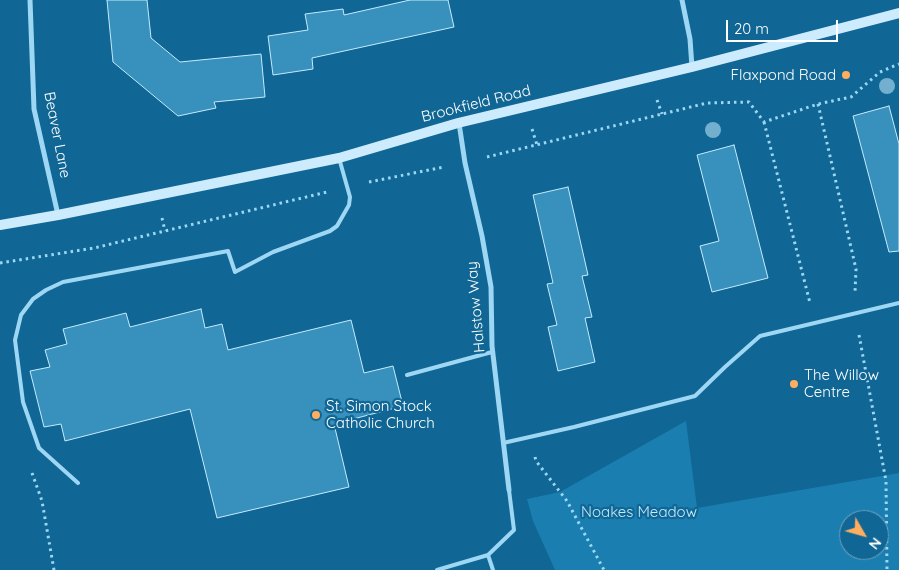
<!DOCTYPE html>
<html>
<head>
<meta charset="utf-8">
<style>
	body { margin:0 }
	#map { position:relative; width:899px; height:570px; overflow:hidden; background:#106694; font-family:Quicksand,sans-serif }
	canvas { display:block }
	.north { position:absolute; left:839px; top:510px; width:50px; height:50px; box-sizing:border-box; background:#106694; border:1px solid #70a3bf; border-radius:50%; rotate:128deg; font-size:14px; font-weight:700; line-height:20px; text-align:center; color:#fff }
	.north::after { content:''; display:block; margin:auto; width:18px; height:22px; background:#ffae5f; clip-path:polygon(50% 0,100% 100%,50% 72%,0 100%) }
	.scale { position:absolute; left:726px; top:20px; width:112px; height:22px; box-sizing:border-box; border:2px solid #fff; border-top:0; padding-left:6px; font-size:15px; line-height:18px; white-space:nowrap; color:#fff; -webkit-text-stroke:4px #106694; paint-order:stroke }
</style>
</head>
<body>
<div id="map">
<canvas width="899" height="570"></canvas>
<div class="north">N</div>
<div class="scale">20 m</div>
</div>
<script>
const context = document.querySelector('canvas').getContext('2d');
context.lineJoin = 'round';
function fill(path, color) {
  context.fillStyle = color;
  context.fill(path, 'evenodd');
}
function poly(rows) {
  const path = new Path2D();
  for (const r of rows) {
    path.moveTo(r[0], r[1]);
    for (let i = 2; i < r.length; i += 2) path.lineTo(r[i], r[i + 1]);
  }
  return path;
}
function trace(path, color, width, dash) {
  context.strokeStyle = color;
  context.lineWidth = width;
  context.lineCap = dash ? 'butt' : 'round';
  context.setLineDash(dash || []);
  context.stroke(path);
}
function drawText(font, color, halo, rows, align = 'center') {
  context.font = font + ' Quicksand,sans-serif';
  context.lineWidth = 4.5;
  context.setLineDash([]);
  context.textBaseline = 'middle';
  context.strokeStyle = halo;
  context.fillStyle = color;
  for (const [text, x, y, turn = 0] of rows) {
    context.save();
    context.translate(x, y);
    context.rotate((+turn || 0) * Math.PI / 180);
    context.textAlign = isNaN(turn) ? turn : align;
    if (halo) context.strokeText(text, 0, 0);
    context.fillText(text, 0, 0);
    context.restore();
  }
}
fill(poly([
	[686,421,697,508,899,473,899,570,555,570,533,521,527,499,560,492],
	[849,520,879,520,879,550,849,550]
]), '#1a7fb0');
const building = poly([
	[107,0,147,0,151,38,180,62,261,54,265,97,214,102,216,108,178,116,113,62,107,0],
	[410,0,448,0,454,27,312,58,313,69,273,75,268,36,308,30,305,14,343,9,344,15,410,0],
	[889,106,899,144,899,251,889,252,853,116,889,106],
	[734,145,768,278,712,292,700,246,719,241,697,155,734,145],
	[568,187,588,275,582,276,592,317,585,318,595,362,558,371,548,327,557,325,547,284,553,283,533,195,568,187],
	[201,309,205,328,222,324,228,350,351,320,364,373,393,366,403,406,334,424,349,487,217,518,190,409,65,441,61,424,44,427,30,371,50,367,45,350,67,344,63,329,126,313,130,327,201,309]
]);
fill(building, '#3890bc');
trace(building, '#c4ebfe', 1);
trace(poly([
	[657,100,662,114],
	[818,104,856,269,855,292],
	[764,122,810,303],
	[532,129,537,145],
	[487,157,707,103,749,102,764,122,818,104,851,97,880,72,899,64],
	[369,182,444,167],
	[162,218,165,231],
	[0,263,94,248,327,192],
	[859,335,886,481,887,570],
	[535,457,536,461,567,501,604,570],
	[32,473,42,501,54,570]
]), '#9dd7f4', 3, [2.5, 4]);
trace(poly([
	[407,375,492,352],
	[503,443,574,427,695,396,725,367,760,336,899,303],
	[78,483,39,448,23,402,15,340,21,315,33,299,46,290,63,282,228,251,235,272,273,252,330,231,337,226,349,205,350,197,339,158],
	[488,555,493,570],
	[437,570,488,555,514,530,509,490]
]), '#9dd7f4', 4);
trace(poly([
	[30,0,34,109,58,215],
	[682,0,690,39,692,67],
	[459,123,465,163,482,236,491,287,492,346,509,490]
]), '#9dd7f4', 5);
trace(poly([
	[0,225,58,215,339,158,458,123,692,67,899,13]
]), '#ccecfd', 10);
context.fillStyle = '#73afce';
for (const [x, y] of [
	[887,86],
	[713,130]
]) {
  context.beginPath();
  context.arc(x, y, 8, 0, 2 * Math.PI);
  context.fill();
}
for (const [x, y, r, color] of [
	[846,75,5,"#ffae5f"],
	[794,384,5,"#ffae5f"],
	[316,415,5,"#ffae5f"]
]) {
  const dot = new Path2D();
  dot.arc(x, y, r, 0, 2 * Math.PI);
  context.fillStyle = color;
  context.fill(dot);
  trace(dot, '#106694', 2);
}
drawText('15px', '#fff', '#106694', [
	["Flaxpond Road",836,75,"right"],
	["The Willow",804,375],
	["Centre",804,392],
	["St. Simon Stock",326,406],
	["Catholic Church",326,423]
], 'left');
drawText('15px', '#fff', '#106694', [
	["Brookfield Road",476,104,-14],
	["Beaver Lane",57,135,79],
	["Halstow Way",476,307,-95]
]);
drawText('15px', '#c4ebfe', '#106694', [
	["Noakes Meadow",639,512]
]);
</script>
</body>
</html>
